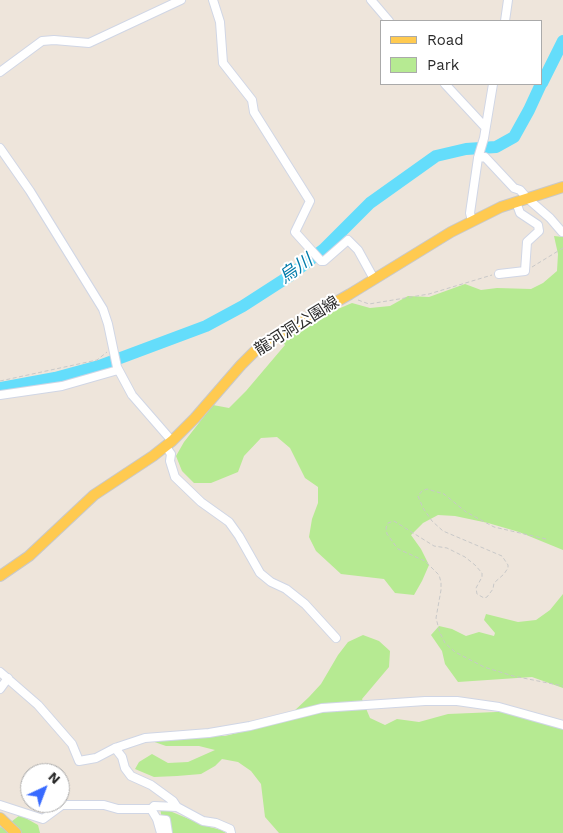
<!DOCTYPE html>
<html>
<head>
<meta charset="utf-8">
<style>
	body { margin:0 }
	#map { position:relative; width:563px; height:833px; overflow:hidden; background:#eee5db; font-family:"Work Sans",sans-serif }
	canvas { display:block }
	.legend { position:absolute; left:380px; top:20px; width:162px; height:65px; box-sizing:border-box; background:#fff; border:1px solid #aaa; margin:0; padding:6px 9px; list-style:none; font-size:15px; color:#2b2b2b }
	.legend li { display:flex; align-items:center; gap:10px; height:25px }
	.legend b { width:25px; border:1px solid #aaa }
	.north { position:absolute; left:20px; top:763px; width:50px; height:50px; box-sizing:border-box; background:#fff; border:1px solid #aaa; border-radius:50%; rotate:43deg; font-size:14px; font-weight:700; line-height:20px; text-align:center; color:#2b2b2b }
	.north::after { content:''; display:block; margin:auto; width:18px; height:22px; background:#386aff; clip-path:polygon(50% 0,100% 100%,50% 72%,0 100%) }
</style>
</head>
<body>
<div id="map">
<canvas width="563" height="833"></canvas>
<ul class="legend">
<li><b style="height:6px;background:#ffca50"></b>Road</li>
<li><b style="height:14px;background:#b6ea92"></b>Park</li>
</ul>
<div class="north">N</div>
</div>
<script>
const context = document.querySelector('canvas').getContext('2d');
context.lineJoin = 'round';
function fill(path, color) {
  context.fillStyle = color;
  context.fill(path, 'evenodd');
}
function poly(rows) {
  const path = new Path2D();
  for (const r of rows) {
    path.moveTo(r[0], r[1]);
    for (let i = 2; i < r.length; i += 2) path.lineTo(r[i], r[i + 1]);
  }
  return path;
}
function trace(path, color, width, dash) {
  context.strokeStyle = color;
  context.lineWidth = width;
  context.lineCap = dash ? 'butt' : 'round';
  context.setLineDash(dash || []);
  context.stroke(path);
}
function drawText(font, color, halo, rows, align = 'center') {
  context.font = font + ' "Work Sans","Noto Sans JP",sans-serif';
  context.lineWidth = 4;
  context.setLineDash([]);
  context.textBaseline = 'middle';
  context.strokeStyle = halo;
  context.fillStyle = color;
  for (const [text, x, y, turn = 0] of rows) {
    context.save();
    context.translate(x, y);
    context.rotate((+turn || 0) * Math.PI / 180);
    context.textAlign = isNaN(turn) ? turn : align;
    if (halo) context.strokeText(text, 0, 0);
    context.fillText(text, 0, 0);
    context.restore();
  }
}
fill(poly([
	[554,236,563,237,563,550,519,532,488,523,455,516,438,515,423,523,411,535,421,549,429,565,422,581,414,595,395,593,384,579,341,574,316,551,309,537,312,519,318,503,318,487,305,478,290,448,277,437,261,438,244,456,238,472,211,483,194,483,182,471,176,456,184,442,213,405,229,408,246,391,285,345,280,338,296,327,352,303,370,308,390,306,408,296,429,297,465,284,481,290,497,288,531,289,543,283,557,271,558,254],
	[563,594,563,688,532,677,458,682,445,664,442,651,431,635,439,626,452,629,466,636,479,632,494,636,495,633,484,620,486,614,518,622,536,620,550,610],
	[363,635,379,641,390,651,389,667,362,699,370,718,385,725,397,719,419,722,448,714,520,711,563,724,563,833,279,833,265,817,261,784,251,771,238,762,222,759,215,766,201,774,177,776,154,777,135,769,139,762,152,754,168,763,188,762,215,750,199,746,166,746,143,738,184,735,225,736,245,731,292,713,309,697,321,684,338,655,348,642],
	[160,807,206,826,221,830,226,833,164,833],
	[20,815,38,825,40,833,0,833,0,827,3,828]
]), '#b6ea92');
trace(poly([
	[542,83,563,41],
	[0,388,55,378,99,366,206,326,243,306,288,277,324,249,370,203,436,156,466,149,496,147,514,137,529,110,541,84]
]), '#64ddfb', 12);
const minor = poly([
	[213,0,220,22,223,63,252,100,254,112,310,201,295,232,321,261,324,261,348,240,358,250,374,279],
	[371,0,389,21],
	[505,21,508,0],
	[0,72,42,41,54,40,89,43,181,0],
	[445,84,485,127],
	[0,148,30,191,103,309,108,324,117,367,132,395,172,441],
	[478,158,485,157,514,188,520,190,527,198,550,218,562,232],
	[472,221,470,213,478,158,484,138,493,84],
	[499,274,525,271,527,242,539,231,538,225,520,213,516,202],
	[0,395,62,386,118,370],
	[166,447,171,454,170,461,175,477,201,502,229,522,239,536,260,573,271,582,286,589,305,604,336,638],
	[0,672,38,705,72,744,79,761,96,758,115,748,145,738,209,733,250,726,322,708,425,701,457,701,499,707,563,725],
	[0,689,8,678],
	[115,748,122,757,125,768,131,776,151,785,173,801,177,807,203,821,216,823,230,829,231,833],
	[0,805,43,819,62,805,104,805,118,809,151,809],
	[157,819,166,820,168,833],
	[161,833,157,819,151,809,154,806,177,807]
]);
const major = poly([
	[0,576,29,556,94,495,153,456,172,441,195,418,241,365,255,351,271,339,350,294,451,232,501,207,563,187],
	[0,818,16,833]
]);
trace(minor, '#d0d6e5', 10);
trace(major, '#c8c8c8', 12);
trace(poly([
	[532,267,563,248],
	[358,300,369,304,429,294,492,275],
	[0,381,97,360,107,352],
	[546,539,494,527,466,512,444,494,427,489,422,491,418,496,423,508,432,521,443,531,502,556,508,565,508,568,504,574,494,583,493,589,487,597,484,598,477,594,476,588,482,577,482,573,475,565,465,557,447,548,434,546,394,521,388,523,386,528,387,534,398,549,425,561,439,575,441,582,441,590,436,618,440,633,445,643,455,652,484,667,513,676,563,686]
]), '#c8c8c8', 1, [4, 2.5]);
trace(minor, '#fff', 8);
trace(major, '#ffca50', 10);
drawText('16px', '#2b2b2b', '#fff', [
	["龍河洞公園線",297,326,-32]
]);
drawText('italic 18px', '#007baa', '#fff', [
	["烏川",296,269,-35]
]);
</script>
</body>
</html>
